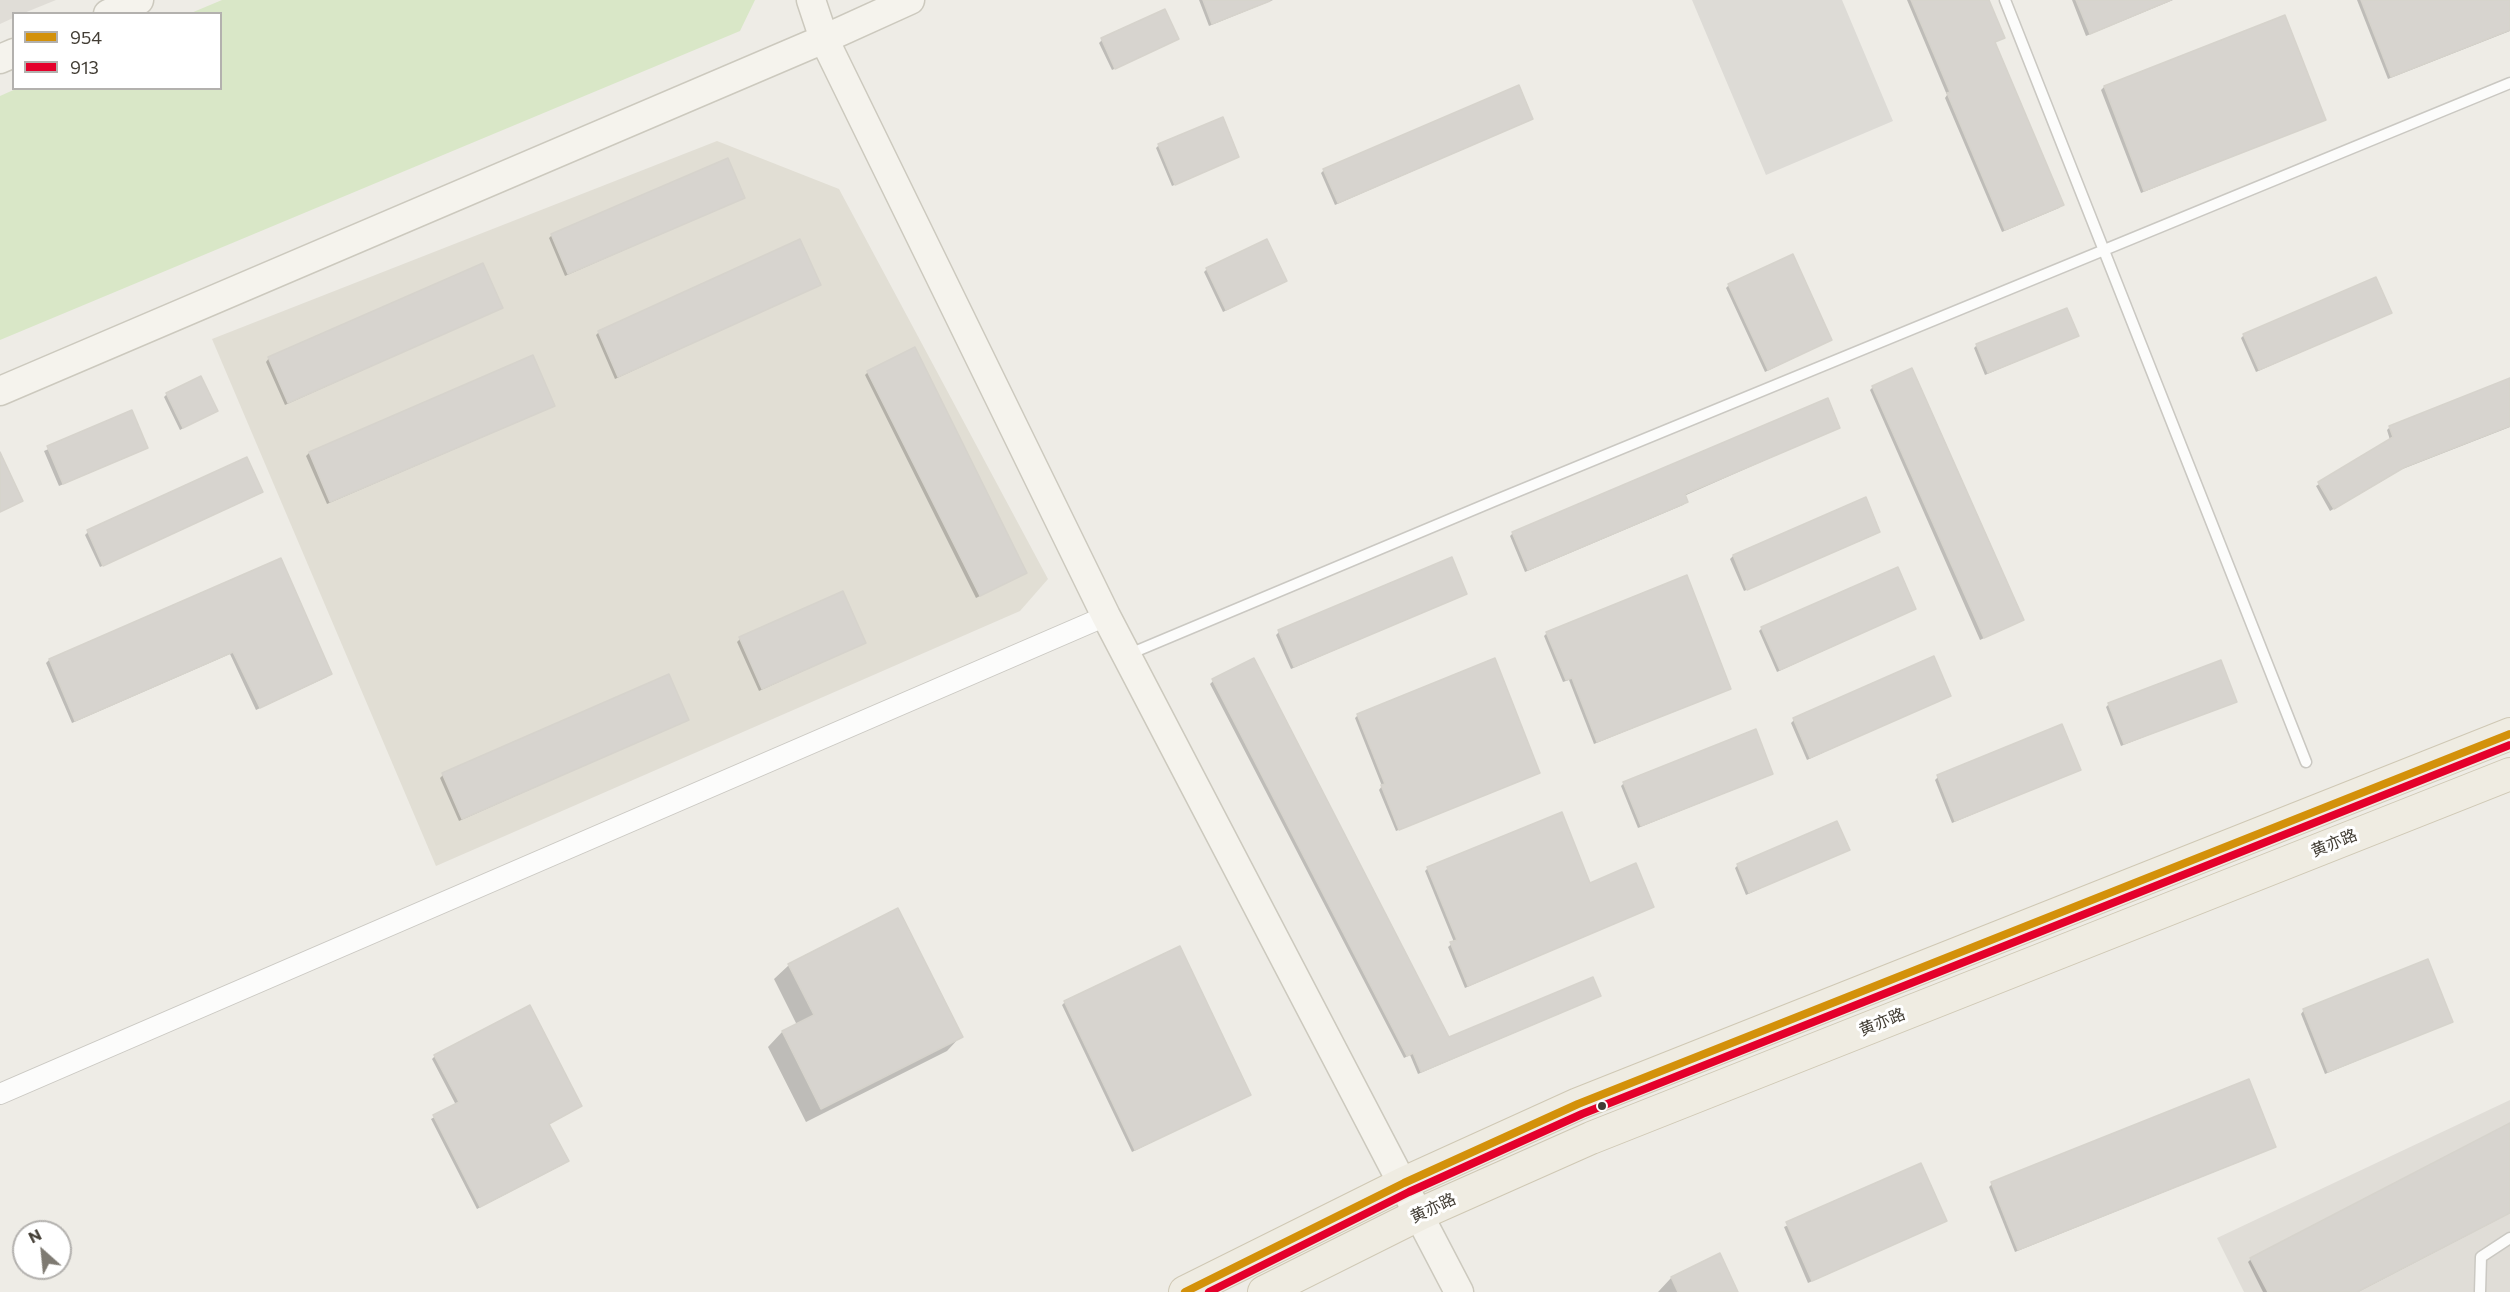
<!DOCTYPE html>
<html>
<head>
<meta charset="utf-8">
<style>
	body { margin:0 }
	#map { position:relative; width:2510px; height:1292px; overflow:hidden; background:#eeece6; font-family:Commissioner,sans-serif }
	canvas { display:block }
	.legend { position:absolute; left:12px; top:12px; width:210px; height:78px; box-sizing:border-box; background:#fff; border:2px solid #b3b1ae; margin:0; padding:8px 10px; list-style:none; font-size:18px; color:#423d34 }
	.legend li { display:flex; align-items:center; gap:12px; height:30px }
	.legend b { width:30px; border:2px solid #b3b1ae }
	.north { position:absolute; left:12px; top:1220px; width:60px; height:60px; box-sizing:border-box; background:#fff; border:2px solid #b3b1ae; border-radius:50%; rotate:333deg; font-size:16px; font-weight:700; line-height:24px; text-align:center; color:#423d34 }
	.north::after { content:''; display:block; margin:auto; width:21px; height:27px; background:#7e7a72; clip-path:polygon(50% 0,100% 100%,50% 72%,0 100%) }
</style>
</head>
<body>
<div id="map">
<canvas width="2510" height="1292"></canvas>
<ul class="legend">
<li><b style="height:8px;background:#d3910a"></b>954</li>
<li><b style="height:8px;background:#e4002b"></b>913</li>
</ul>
<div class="north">N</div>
</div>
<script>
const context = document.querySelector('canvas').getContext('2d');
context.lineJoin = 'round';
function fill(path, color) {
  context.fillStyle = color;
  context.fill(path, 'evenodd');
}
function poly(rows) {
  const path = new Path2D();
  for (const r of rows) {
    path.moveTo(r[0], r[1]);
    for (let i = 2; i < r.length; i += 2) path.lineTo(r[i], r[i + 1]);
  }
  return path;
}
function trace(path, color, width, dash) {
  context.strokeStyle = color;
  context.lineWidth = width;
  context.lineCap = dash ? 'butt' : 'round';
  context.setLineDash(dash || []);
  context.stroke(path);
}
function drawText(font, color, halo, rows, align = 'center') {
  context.font = font + ' Commissioner,"Noto Sans SC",sans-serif';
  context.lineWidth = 6;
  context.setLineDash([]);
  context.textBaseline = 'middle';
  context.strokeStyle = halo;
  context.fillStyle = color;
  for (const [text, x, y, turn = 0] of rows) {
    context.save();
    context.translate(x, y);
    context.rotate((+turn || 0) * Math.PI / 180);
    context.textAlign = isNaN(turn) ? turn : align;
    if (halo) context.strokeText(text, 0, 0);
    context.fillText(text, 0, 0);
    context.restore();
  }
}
fill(poly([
	[717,141,839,189,1048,579,1020,611,436,866,212,339]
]), '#e1ded4');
fill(poly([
	[0,0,56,0,24,13,14,14,13,18,0,24],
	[2510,1100,2510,1292,2244,1292,2217,1238]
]), '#e0ddd7');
fill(poly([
	[222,0,755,0,740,31,0,340,0,96,18,88,220,88,220,14,191,13]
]), '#d9e7c7');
fill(poly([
	[1692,0,1842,0,1893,121,1766,175]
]), '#dddbd6');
fill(poly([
	[1199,0,1273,0,1209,26],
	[1907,0,1988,0,2003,37,1993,43,2062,205,2059,208,2002,232,1945,98,1947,95],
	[2072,0,2173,0,2086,36],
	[2357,0,2510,0,2510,31,2388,79],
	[1102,40,1174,41,1112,70,1099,43],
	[2104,87,2324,120,2141,193,2101,90],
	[1532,119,1335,205,1321,173,1324,170],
	[1159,145,1238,157,1172,186,1156,148],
	[743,198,565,276,549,238,552,235],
	[1207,269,1285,281,1223,312,1204,272],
	[819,285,615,379,596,335,599,332],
	[1729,285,1831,340,1765,372,1726,288],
	[501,308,285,405,266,362,269,358],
	[2390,313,2256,372,2241,338,2244,335],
	[2077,336,1985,375,1974,348,1977,345],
	[868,372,1022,575,976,598,865,375],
	[2510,380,2510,427,2400,470,2330,511,2316,486,2390,440,2387,430,2390,427],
	[1873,387,2022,619,2019,622,1980,640,1870,390],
	[167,394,216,410,180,430,164,397],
	[550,408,327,504,306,456,309,453],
	[132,412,147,448,59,486,44,451],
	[1838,428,1684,496,1686,502,1683,505,1525,572,1510,536,1513,533],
	[261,492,100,567,85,535,88,532],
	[1865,499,1879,531,1876,534,1744,591,1730,559,1733,556],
	[280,560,330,674,327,677,256,710,230,654,72,723,46,663,49,660],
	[1465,594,1291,669,1276,635,1279,632],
	[1915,609,1777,672,1759,631,1762,628],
	[1547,633,1729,689,1594,744,1569,680,1563,682,1544,636],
	[740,639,865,643,759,691,737,642],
	[1213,681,1449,1039,1600,996,1418,1074,1410,1055,1404,1058,1210,684],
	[1949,695,1807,760,1791,723,1794,720],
	[2235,701,2121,746,2106,707,2109,704],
	[1358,715,1538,773,1396,831,1379,790,1382,786,1355,718],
	[687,720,459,821,440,778,443,775],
	[2079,770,1952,823,1935,780,1938,777],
	[1772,774,1638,828,1621,786,1624,783],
	[1848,849,1746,895,1735,868,1738,865],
	[1428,868,1589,885,1653,906,1465,988,1448,947,1454,942,1425,871],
	[789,965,961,1036,947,1051,806,1122,768,1047,782,1032,797,1025,774,979],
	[1065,1002,1249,1094,1132,1152,1062,1005],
	[2304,1010,2451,1022,2325,1074,2301,1014],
	[435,1056,581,1106,548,1124,564,1164,477,1209,431,1119,456,1105,432,1059],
	[2248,1081,2274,1146,2271,1149,2015,1252,1989,1187,1992,1184],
	[2510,1125,2510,1213,2358,1292,2263,1292,2248,1262,2251,1259],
	[1920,1165,1945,1221,1808,1283,1784,1227],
	[1719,1255,1737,1292,1658,1292,1671,1278]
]), '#0003');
const building = poly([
	[1203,0,1270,0,1270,1,1212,24,1203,0],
	[1911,0,1989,0,2005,38,1995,42,2064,205,2005,230,1947,93,1950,92,1911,0],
	[2076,0,2171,0,2090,34,2076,0],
	[2361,0,2510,0,2510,30,2391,77,2361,0],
	[1165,9,1179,39,1115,69,1101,38,1165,9],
	[2285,15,2326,120,2144,191,2104,86,2285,15],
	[1519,85,1533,119,1338,203,1323,169,1519,85],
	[1223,117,1239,157,1175,185,1158,144,1223,117],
	[728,158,745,198,568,274,551,234,728,158],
	[800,239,821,285,618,377,598,331,800,239],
	[1267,239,1287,281,1226,310,1206,268,1267,239],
	[1793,254,1832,340,1768,370,1728,284,1793,254],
	[483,263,503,308,288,403,268,357,483,263],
	[2376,277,2392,313,2259,370,2243,334,2376,277],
	[2067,308,2079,336,1988,373,1976,344,2067,308],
	[915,347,1027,573,980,596,867,371,915,347],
	[533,355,555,406,330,502,309,452,533,355],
	[1912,368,2024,620,1984,638,1872,386,1912,368],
	[201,376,218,411,183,428,166,393,201,376],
	[2510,378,2510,426,2405,467,2334,509,2318,482,2393,437,2389,426,2510,378],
	[1828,398,1840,428,1685,494,1688,502,1528,570,1512,532,1828,398],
	[132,410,148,448,63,484,47,446,132,410],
	[0,452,23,501,0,512,0,452],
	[247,457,263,492,103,566,87,530,247,457],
	[1866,497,1880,532,1747,590,1733,555,1866,497],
	[1452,557,1467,594,1294,667,1278,630,1452,557],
	[281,558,332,674,260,708,233,652,75,721,49,659,281,558],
	[1898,567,1916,609,1780,670,1761,627,1898,567],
	[1687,575,1731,689,1597,742,1572,678,1566,680,1546,632,1687,575],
	[843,591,866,643,762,689,739,637,843,591],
	[1934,656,1951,696,1810,758,1793,718,1934,656],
	[1254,658,1449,1037,1593,977,1601,996,1421,1072,1413,1053,1407,1056,1212,679,1254,658],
	[1495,658,1540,773,1399,830,1381,785,1385,784,1357,714,1495,658],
	[2221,660,2237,702,2124,744,2108,703,2221,660],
	[669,674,689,720,462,819,442,773,669,674],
	[2062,724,2081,770,1955,821,1937,775,2062,724],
	[1756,729,1773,774,1641,826,1623,782,1756,729],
	[1562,812,1590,883,1636,863,1654,907,1468,986,1450,942,1457,940,1427,867,1562,812],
	[1837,821,1850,850,1749,893,1737,864,1837,821],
	[898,908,963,1037,821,1109,782,1031,814,1015,788,964,898,908],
	[1180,946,1251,1095,1135,1150,1064,1001,1180,946],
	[2428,959,2453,1022,2328,1072,2303,1009,2428,959],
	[530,1005,582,1106,549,1124,569,1161,480,1207,433,1115,459,1102,434,1055,530,1005],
	[2249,1079,2276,1147,2018,1250,1991,1182,2249,1079],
	[2510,1123,2510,1213,2357,1292,2268,1292,2250,1258,2510,1123],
	[1921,1163,1947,1221,1812,1281,1786,1222,1921,1163],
	[1720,1253,1738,1292,1678,1292,1671,1277,1720,1253]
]);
fill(building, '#d7d4cf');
trace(building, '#d6d3cc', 1.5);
const lane = poly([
	[2005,0,2306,762],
	[1127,655,1494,501,2510,83],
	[2480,1292,2481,1257,2510,1238]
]);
const street = poly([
	[0,1094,1106,616]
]);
const secondary = poly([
	[811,0,824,39,1106,616,1459,1292],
	[108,14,139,0],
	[0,59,14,53],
	[0,391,824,39,910,0]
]);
const primary = poly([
	[1185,1292,1404,1183,1578,1104,2510,734],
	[1264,1292,1420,1214,1591,1138,2510,774]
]);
trace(lane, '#cac8c2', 13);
trace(street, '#cac8c2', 22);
trace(secondary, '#ccc9be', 31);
trace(primary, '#cfc8b4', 34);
trace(lane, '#fcfcfb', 10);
trace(street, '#fcfcfb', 20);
trace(secondary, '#f5f3ed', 28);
trace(primary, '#efece2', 32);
trace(poly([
	[1185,1292,1404,1183,1578,1104,2510,734]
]), '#d3910a', 8);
trace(poly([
	[1209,1292,1409,1192,1582,1114,2510,745]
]), '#e4002b', 8);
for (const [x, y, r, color] of [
	[1602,1106,5,"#423d34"]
]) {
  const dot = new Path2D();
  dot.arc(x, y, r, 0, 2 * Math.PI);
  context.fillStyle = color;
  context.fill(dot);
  trace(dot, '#fff', 2);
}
drawText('16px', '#423d34', '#fff', [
	["黄亦路",2334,843,-22],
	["黄亦路",1882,1022,-22],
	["黄亦路",1433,1208,-25]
]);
</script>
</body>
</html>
